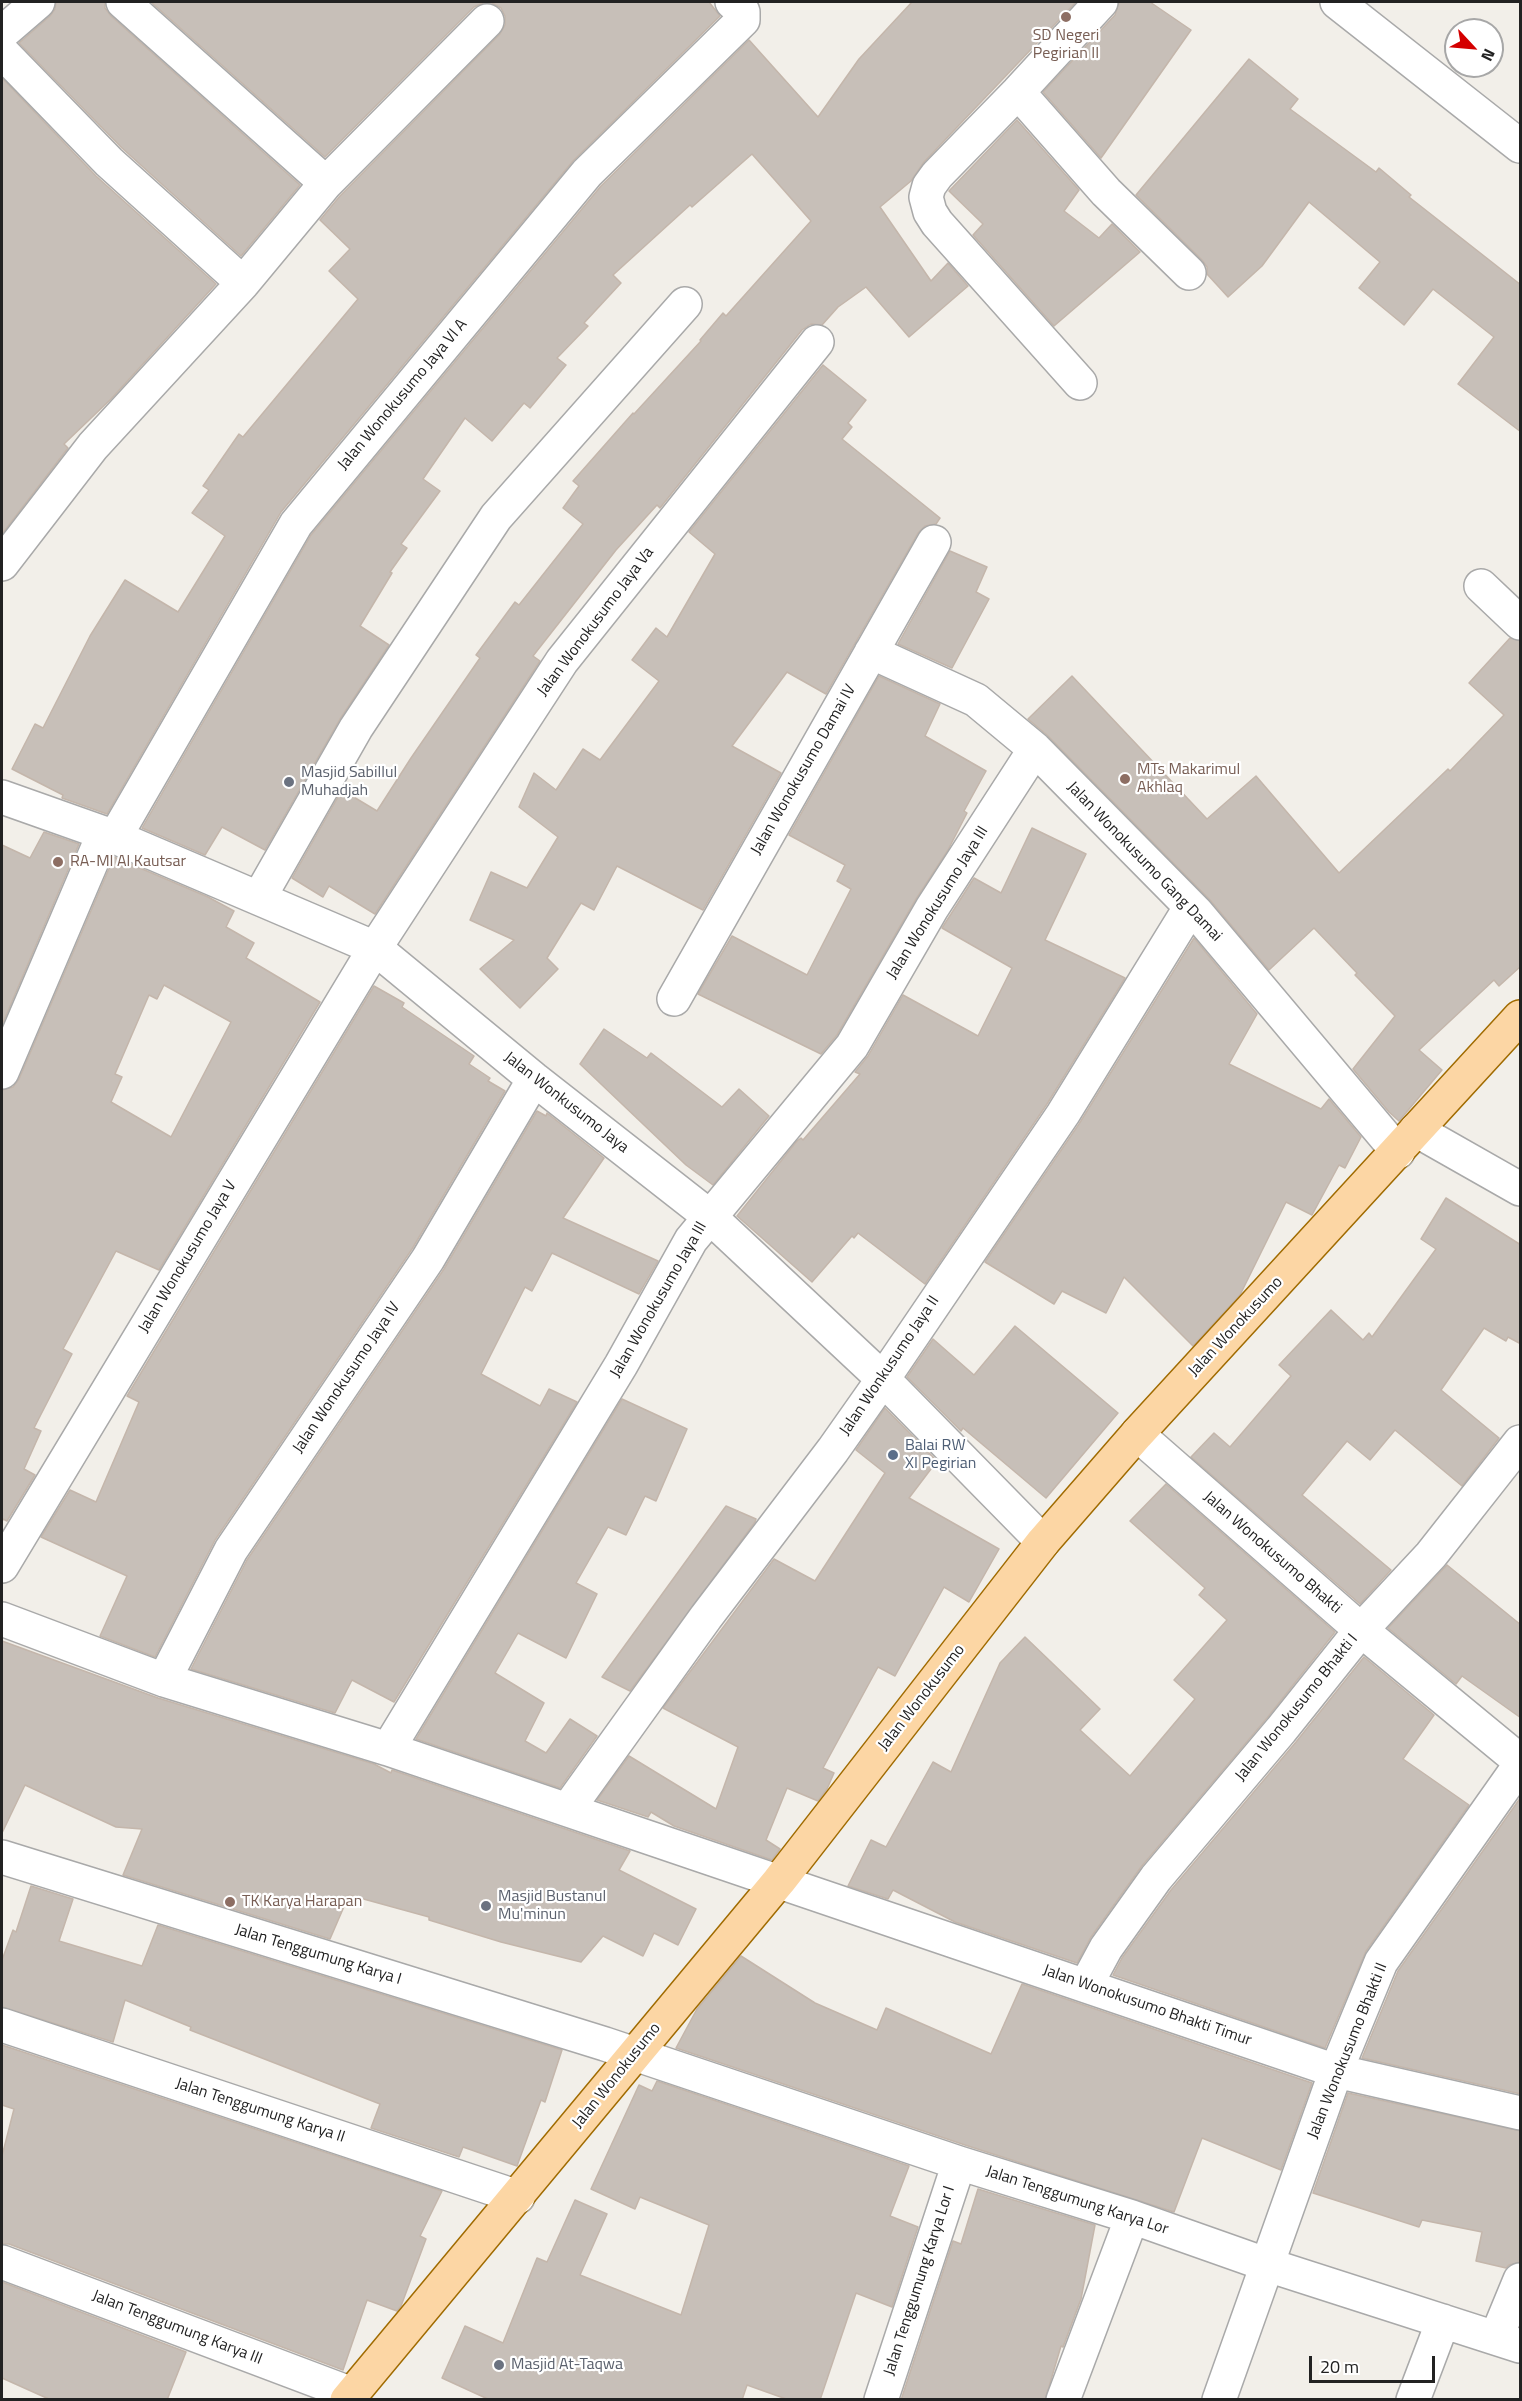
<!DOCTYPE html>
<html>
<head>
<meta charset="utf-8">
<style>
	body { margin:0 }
	#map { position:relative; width:1522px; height:2401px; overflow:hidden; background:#f2efe9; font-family:"Titillium Web",sans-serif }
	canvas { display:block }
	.frame { position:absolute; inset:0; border:3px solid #222; pointer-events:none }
	.north { position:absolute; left:1444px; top:18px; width:60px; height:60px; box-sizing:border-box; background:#fff; border:2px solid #a7a7a7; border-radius:50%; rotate:116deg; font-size:16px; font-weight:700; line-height:24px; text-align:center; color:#222 }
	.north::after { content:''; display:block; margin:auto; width:21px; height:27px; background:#d40000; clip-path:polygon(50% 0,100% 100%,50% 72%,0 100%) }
	.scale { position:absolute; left:1309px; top:2356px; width:126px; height:27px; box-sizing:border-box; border:3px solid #222; border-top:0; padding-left:8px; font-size:18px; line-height:21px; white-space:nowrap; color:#222; -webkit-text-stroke:4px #fff; paint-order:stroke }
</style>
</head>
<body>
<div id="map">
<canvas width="1522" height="2401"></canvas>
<div class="frame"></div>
<div class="north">N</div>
<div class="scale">20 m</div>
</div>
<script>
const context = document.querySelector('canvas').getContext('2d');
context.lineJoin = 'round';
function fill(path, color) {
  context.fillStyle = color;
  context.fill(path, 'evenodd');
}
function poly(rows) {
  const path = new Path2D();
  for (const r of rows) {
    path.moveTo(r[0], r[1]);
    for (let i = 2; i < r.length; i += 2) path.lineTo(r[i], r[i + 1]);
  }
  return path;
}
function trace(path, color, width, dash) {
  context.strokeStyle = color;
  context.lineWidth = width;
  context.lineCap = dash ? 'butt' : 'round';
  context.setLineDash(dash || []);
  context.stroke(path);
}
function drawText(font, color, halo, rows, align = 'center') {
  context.font = font + ' "Titillium Web",sans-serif';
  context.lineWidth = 4.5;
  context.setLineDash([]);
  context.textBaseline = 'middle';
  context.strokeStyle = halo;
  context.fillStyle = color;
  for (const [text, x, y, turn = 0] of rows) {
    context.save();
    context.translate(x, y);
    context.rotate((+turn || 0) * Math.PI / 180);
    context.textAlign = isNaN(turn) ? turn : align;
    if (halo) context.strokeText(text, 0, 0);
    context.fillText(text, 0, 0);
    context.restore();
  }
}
const building = poly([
	[56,2,105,2,105,8,111,16,300,185,241,256,122,148,19,43,50,16,55,9,56,2],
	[151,2,709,2,720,16,573,161,281,512,107,814,62,798,63,795,12,769,35,724,43,728,90,636,125,580,178,612,225,536,192,513,209,490,203,486,239,434,243,437,358,299,329,271,350,249,320,220,340,196,500,34,505,25,505,16,501,8,492,3,483,3,474,7,325,157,151,2],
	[912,2,1076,2,924,162,911,181,880,207,931,281,948,263,968,286,909,337,866,287,838,307,822,325,811,324,802,330,660,508,657,505,616,550,533,656,540,661,375,914,329,886,323,897,292,878,342,790,377,811,411,758,480,658,476,655,515,602,519,605,583,524,563,508,579,486,573,481,633,413,634,414,701,341,700,340,723,313,726,316,811,221,752,154,692,207,690,205,613,275,621,283,584,323,588,326,557,358,566,365,530,408,524,403,492,441,465,418,423,479,440,491,401,544,407,548,390,572,392,573,360,626,389,645,340,719,265,850,222,827,205,855,142,828,311,535,601,186,749,40,818,117,859,59,912,2],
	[1119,2,1150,2,1191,30,1101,158,1043,92,1115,15,1119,2],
	[1249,59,1298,99,1290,109,1376,172,1379,168,1411,195,1409,197,1521,285,1521,432,1458,384,1494,337,1433,289,1404,325,1359,288,1380,262,1309,202,1262,266,1228,297,1207,274,1207,267,1202,260,1136,195,1249,59],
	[2,78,96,176,216,284,111,399,64,444,68,448,2,534,2,78],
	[1017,120,1079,190,1064,211,1099,238,1112,224,1140,252,1054,326,973,235,983,224,949,191,1017,120],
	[823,365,866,400,848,423,852,427,842,439,940,518,936,524,925,526,918,533,826,694,787,672,732,746,781,773,703,910,617,866,594,910,581,903,547,958,558,969,520,1008,480,969,514,940,470,920,491,872,527,888,558,837,519,807,534,773,556,790,583,749,600,760,659,681,632,660,656,628,667,637,715,554,689,532,823,365],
	[950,551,987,567,976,592,989,599,952,668,898,644,950,551],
	[1510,638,1521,641,1521,966,1499,986,1494,980,1419,1050,1442,1070,1399,1121,1389,1112,1353,1069,1395,1016,1355,975,1357,973,1314,928,1269,970,1210,900,1048,736,1028,719,1072,676,1207,819,1256,776,1339,873,1448,769,1450,771,1504,715,1469,683,1510,638],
	[879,676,940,704,925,736,986,771,964,811,967,813,948,850,916,899,837,1035,821,1054,698,994,732,936,807,975,851,889,837,881,845,865,789,835,879,676],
	[1032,828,1086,854,1045,940,1125,978,1047,1104,925,1284,858,1233,854,1238,852,1236,812,1282,737,1216,797,1141,801,1138,803,1140,860,1074,855,1072,868,1056,903,995,978,1036,1012,968,942,928,974,878,1001,893,1032,828],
	[44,832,79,844,2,1025,2,845,30,858,44,832],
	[114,857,208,897,234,911,226,927,254,943,246,958,320,1002,159,1270,116,1251,63,1349,72,1354,34,1428,41,1431,24,1469,35,1475,7,1521,3,1519,2,1522,2,1090,13,1087,19,1079,114,857],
	[164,985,231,1022,171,1137,111,1102,122,1077,115,1074,149,995,157,999,164,985],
	[1194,938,1257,1014,1229,1064,1321,1109,1329,1099,1361,1137,1345,1168,1339,1165,1312,1215,1286,1202,1240,1295,1193,1346,1124,1277,1106,1313,1062,1291,1054,1304,985,1262,1079,1124,1194,938],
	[374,986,404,1003,402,1007,474,1056,469,1064,490,1078,488,1081,505,1091,412,1249,215,1540,155,1657,100,1636,127,1576,41,1537,70,1490,96,1502,139,1402,127,1396,374,986],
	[604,1029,647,1058,651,1053,722,1107,739,1089,769,1116,713,1185,686,1165,580,1064,604,1029],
	[537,1111,546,1116,547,1113,604,1158,563,1218,658,1261,639,1294,552,1253,532,1291,525,1287,481,1374,540,1406,549,1389,577,1402,394,1702,352,1680,335,1713,191,1669,247,1560,444,1269,537,1111],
	[1446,1198,1521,1245,1521,1344,1508,1337,1506,1341,1484,1328,1441,1390,1499,1438,1462,1486,1395,1430,1370,1460,1347,1441,1302,1495,1391,1570,1360,1604,1191,1457,1214,1433,1230,1447,1291,1376,1279,1365,1331,1310,1363,1340,1369,1333,1372,1337,1436,1249,1421,1239,1446,1198],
	[1015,1326,1118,1413,1046,1498,963,1428,961,1431,907,1377,933,1339,974,1375,1015,1326],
	[622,1399,687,1429,656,1501,645,1496,626,1535,608,1527,576,1583,597,1594,566,1658,518,1633,495,1673,544,1703,525,1741,546,1753,570,1719,597,1736,560,1788,416,1739,622,1399],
	[885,1408,937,1461,909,1498,999,1549,969,1602,944,1587,895,1676,878,1667,823,1768,834,1773,827,1789,818,1801,787,1788,766,1840,780,1849,772,1860,674,1826,651,1812,648,1817,597,1800,629,1756,716,1809,738,1747,663,1708,774,1559,815,1581,885,1473,856,1450,885,1408],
	[1166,1484,1335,1632,1267,1718,1141,1867,1091,1937,1077,1963,955,1922,893,1890,888,1899,848,1886,871,1840,886,1847,933,1762,951,1772,1000,1663,1025,1637,1100,1709,1080,1730,1130,1776,1195,1699,1174,1680,1227,1620,1199,1595,1205,1588,1130,1521,1166,1484],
	[726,1506,756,1519,755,1522,630,1691,602,1677,726,1506],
	[1447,1565,1521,1625,1521,1718,1462,1676,1456,1684,1388,1628,1447,1565],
	[2,1641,158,1698,374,1764,391,1773,392,1770,630,1851,619,1870,696,1909,678,1945,654,1933,643,1956,603,1936,581,1962,501,1942,429,1920,429,1917,349,1895,330,1939,123,1875,142,1829,116,1827,25,1785,2,1833,2,1641],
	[1364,1657,1434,1715,1403,1759,1469,1805,1366,1951,1325,2048,1113,1975,1122,1958,1171,1890,1296,1742,1364,1657],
	[1521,1797,1521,2094,1362,2058,1398,1971,1521,1797],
	[31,1886,73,1899,59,1941,142,1966,158,1925,562,2050,545,2102,541,2100,517,2166,463,2147,459,2157,371,2128,380,2104,190,2030,191,2027,125,2000,113,2042,2,2007,2,1960,13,1930,16,1932,31,1886],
	[741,1956,815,2003,877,2030,886,2008,991,2054,1022,1984,1312,2083,1281,2170,1202,2138,1174,2212,965,2145,676,2048,697,2009,741,1956],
	[2,2045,442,2191,420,2236,426,2239,401,2306,397,2311,367,2300,343,2370,9,2244,2,2244,2,2156,14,2109,2,2105,2,2045],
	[657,2081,909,2166,890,2216,918,2227,892,2307,856,2293,820,2400,789,2400,747,2385,742,2400,490,2400,442,2378,465,2326,503,2343,537,2258,547,2262,575,2200,607,2214,580,2275,681,2315,709,2225,640,2197,635,2209,591,2189,639,2085,652,2091,657,2081],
	[1348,2093,1521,2131,1521,2262,1509,2265,1506,2268,1476,2261,1482,2232,1422,2220,1419,2227,1313,2193,1348,2093],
	[978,2189,1095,2225,1081,2299,1063,2347,1061,2346,1045,2400,901,2400,953,2241,961,2244,978,2189],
	[2,2282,186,2352,167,2400,51,2400,2,2378,2,2282]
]);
fill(building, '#c7bfb8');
trace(building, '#c4b6ab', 1.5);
const minor = poly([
	[123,2,326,183],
	[1337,2,1520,146],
	[2,33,38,2],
	[2,52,109,162,243,283],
	[1018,92,1106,192,1189,273],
	[1080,383,937,223,930,212,926,197,929,186,937,175,1018,92,1101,2],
	[2,564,93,446,243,283,326,183,487,21],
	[1481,586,1520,623],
	[871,652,976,700,1035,749,1197,913,1398,1152],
	[2,797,115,837,375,948,534,1079,709,1216,883,1379,1043,1542],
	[115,837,296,524,587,173,743,20,743,12,732,2],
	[259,898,356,728,496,517,685,304],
	[674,999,934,542],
	[2,1072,104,833],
	[1416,1130,1520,1189],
	[1137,1434,1361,1630,1520,1761],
	[2,1566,375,948,562,661,817,342],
	[2,1619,164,1680,388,1749,1336,2071,1520,2113],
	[164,1680,231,1550,428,1259,534,1079],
	[388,1749,621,1365,691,1240,852,1046,932,908,1035,749],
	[568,1809,706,1617,833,1450,883,1379,1063,1114,1190,908],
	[2,1857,605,2044,959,2163,1132,2217,1268,2265,1520,2346],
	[1086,1985,1106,1948,1156,1878,1281,1730,1361,1630,1431,1555,1520,1442],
	[2,2025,518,2197],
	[2,2262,352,2394],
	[1496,2338,1520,2280],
	[881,2400,959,2163],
	[1063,2400,1132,2217],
	[1219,2400,1336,2071,1381,1962,1520,1765],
	[1413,2400,1443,2321]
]);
const major = poly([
	[347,2400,779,1881,1043,1542,1137,1434,1520,1017]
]);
trace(minor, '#a9a9a9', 36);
trace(major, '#a06b00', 36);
trace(minor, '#fff', 33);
trace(major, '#fcd6a4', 33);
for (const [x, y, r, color] of [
	[1066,17,6,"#8d6e63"],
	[1125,779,6,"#8d6e63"],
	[289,782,6,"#6b7280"],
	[58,862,6,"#8d6e63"],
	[893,1455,6,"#5c6f8a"],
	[230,1902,6,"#8d6e63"],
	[486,1906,6,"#6b7280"],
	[499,2365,6,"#6b7280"]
]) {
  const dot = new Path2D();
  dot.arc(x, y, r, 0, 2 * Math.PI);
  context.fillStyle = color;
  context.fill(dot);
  trace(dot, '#fff', 2);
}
drawText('16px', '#785e54', '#fff', [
	["SD Negeri",1066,36,"center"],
	["Pegirian II",1066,54,"center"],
	["MTs Makarimul",1137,770],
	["Akhlaq",1137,788],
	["RA-MI Al Kautsar",70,862],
	["TK Karya Harapan",242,1902]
], 'left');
drawText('16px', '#222', '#fff', [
	["Jalan Wonokusumo Jaya VI A",403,395,-50],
	["Jalan Wonokusumo Jaya Va",596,622,-53],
	["Jalan Wonokusumo Damai IV",804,770,-60],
	["Jalan Wonokusumo Gang Damai",1144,862,46],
	["Jalan Wonokusumo Jaya III",938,903,-58],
	["Jalan Wonkusumo Jaya",566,1103,38],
	["Jalan Wonokusumo Jaya V",188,1257,-59],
	["Jalan Wonokusumo Jaya III",659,1300,-60],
	["Jalan Wonokusumo",1236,1327,-47],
	["Jalan Wonkusumo Jaya II",890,1366,-56],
	["Jalan Wonokusumo Jaya IV",347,1378,-56],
	["Jalan Wonokusumo Bhakti",1272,1553,41],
	["Jalan Wonokusumo",922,1698,-52],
	["Jalan Wonokusumo Bhakti I",1297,1708,-51],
	["Jalan Tenggumung Karya I",318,1955,17],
	["Jalan Wonokusumo Bhakti Timur",1147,2006,19],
	["Jalan Wonokusumo Bhakti II",1348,2051,-68],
	["Jalan Wonokusumo",617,2076,-51],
	["Jalan Tenggumung Karya II",260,2111,18],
	["Jalan Tenggumung Karya Lor",1077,2201,18],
	["Jalan Tenggumung Karya Lor I",920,2281,-72],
	["Jalan Tenggumung Karya III",177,2328,21]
]);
drawText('16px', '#5b616d', '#fff', [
	["Masjid Sabillul",301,773],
	["Muhadjah",301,791],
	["Masjid Bustanul",498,1897],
	["Mu'minun",498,1915],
	["Masjid At-Taqwa",511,2365]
], 'left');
drawText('16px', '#4e5e75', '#fff', [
	["Balai RW",905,1446],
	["XI Pegirian",905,1464]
], 'left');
</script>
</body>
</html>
